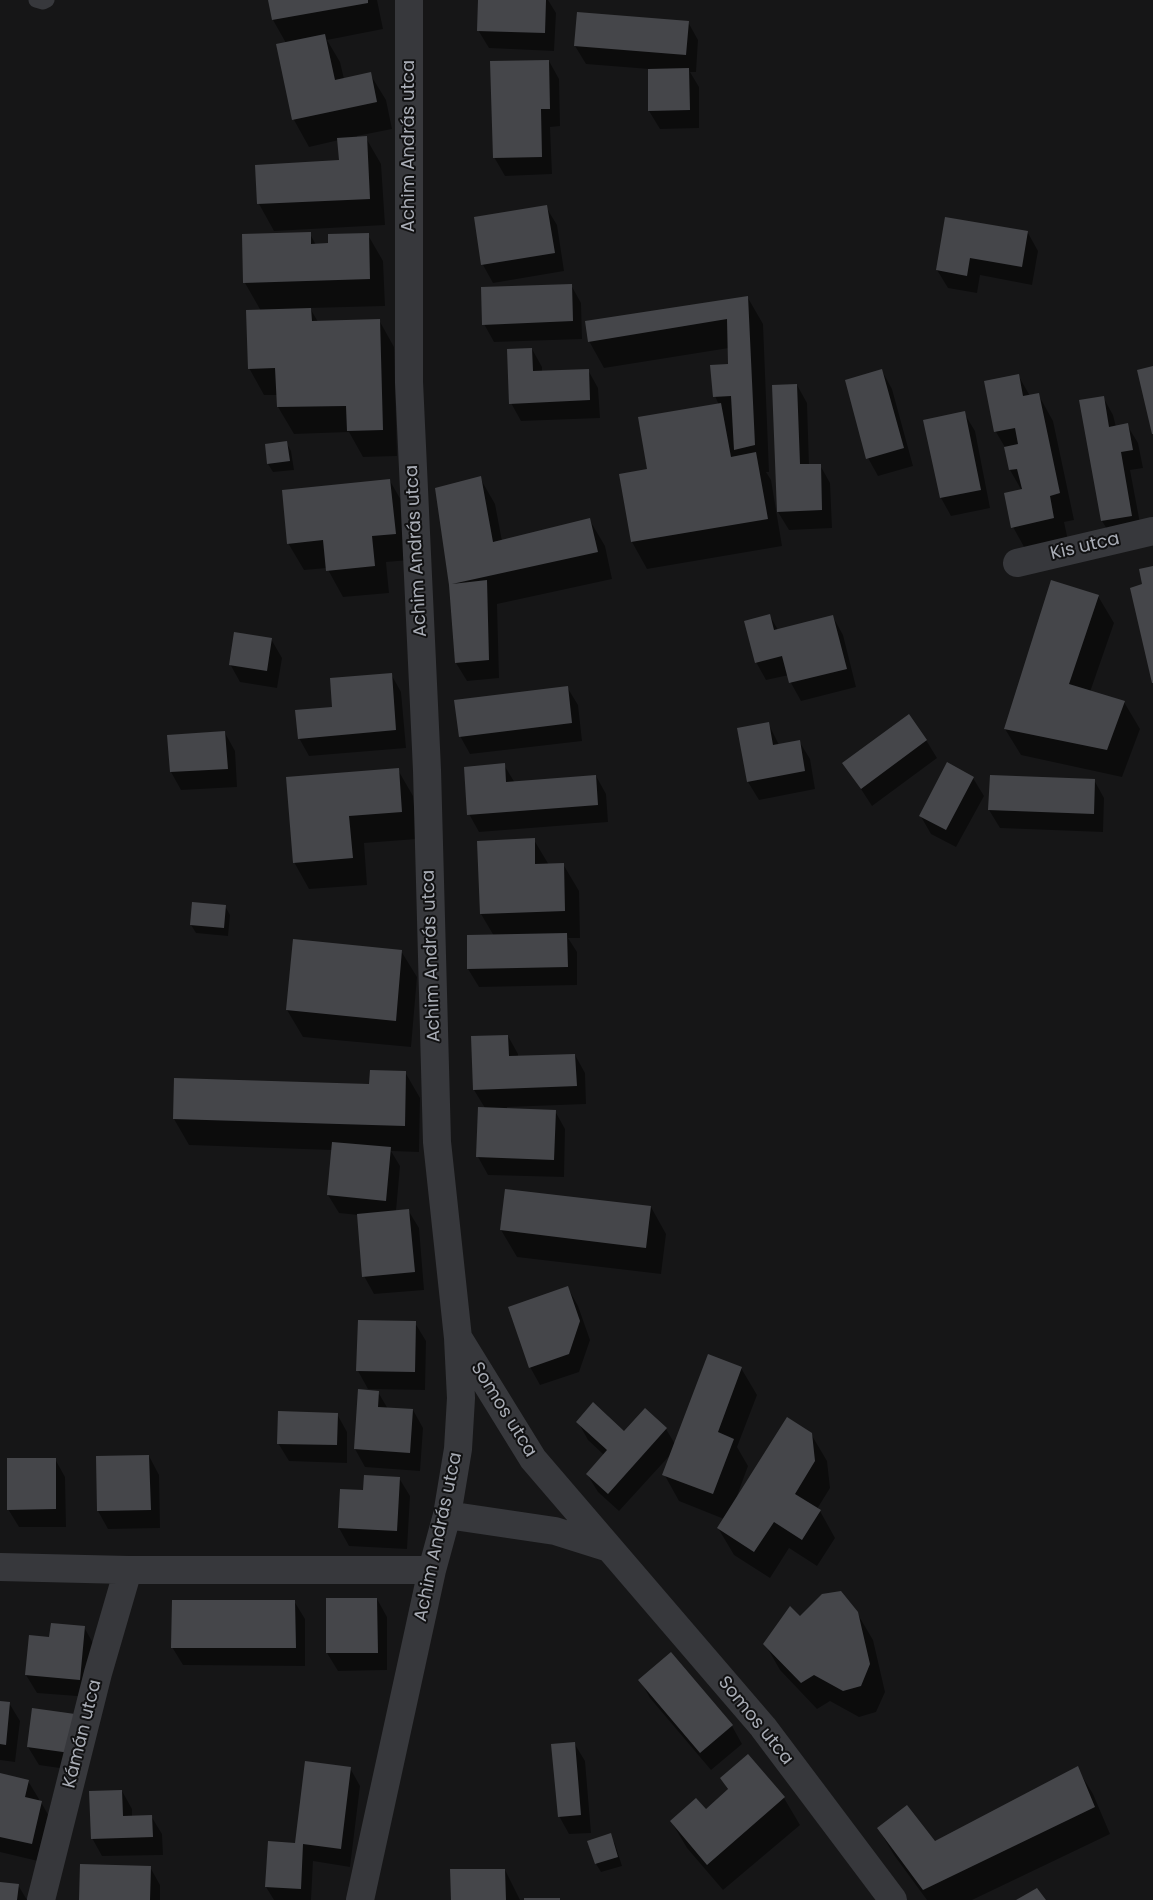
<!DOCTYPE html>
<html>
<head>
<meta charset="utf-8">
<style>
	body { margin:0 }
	canvas { display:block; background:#161617 }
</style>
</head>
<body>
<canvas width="1153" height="1900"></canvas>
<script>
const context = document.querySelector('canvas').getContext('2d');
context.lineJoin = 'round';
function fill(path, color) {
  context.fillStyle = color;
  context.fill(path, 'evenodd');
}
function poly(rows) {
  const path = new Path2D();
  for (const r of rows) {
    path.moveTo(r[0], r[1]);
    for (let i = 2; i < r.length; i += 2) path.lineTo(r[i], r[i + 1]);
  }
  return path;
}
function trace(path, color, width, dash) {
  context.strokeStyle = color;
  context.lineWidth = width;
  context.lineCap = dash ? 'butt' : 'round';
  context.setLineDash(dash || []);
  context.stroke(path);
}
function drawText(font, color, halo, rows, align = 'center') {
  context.font = font + ' Poppins,sans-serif';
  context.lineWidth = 4;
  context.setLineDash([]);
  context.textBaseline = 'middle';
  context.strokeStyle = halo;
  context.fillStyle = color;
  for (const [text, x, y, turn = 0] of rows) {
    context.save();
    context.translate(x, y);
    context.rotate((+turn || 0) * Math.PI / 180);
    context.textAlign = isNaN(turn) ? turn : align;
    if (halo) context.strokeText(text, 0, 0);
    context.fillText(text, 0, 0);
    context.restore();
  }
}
fill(poly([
	[269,0,377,0,383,29,327,40,340,62,344,79,370,74,386,100,392,129,357,136,357,138,366,138,381,164,385,225,274,231,259,204,256,166,340,162,339,140,309,147,294,120,278,45,286,43,273,20],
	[479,0,548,0,556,13,554,51,489,48,478,30],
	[688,22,698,40,696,72,690,72,699,87,699,128,660,129,649,111,649,69,586,64,575,46],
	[549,61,559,79,560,126,550,127,552,174,505,176,494,157],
	[546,207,557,225,564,271,493,283,483,265],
	[1028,233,1038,251,1032,285,980,275,977,293,948,288,937,270],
	[310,234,316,245,329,244,368,235,383,261,385,306,310,308,318,322,379,320,394,347,397,456,363,457,349,432,294,434,278,407,278,395,264,395,249,368,261,311,245,283],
	[571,285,581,303,582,339,494,342,484,324],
	[748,298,763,324,769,472,766,472,771,480,782,546,647,569,632,542,620,475,648,470,719,405,715,396,729,365,729,348,604,368,589,341],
	[532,349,542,367,542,372,588,370,598,388,600,418,521,421,511,403],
	[882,371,892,389,913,466,878,476,868,458],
	[1018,375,1030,396,1038,394,1053,421,1074,520,1064,522,1069,545,1028,554,1013,527,1022,491,1010,470,1006,449,996,432],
	[797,385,807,403,809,465,820,465,830,483,832,528,789,530,778,512],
	[1103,397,1113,415,1116,427,1127,425,1138,443,1143,468,1130,470,1142,534,1113,539,1102,521],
	[964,413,975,431,990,508,951,516,941,498,925,421],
	[286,442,291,451,294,470,273,472,268,464],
	[480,478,495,504,502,541,589,519,605,546,612,579,497,604,499,678,467,681,456,663,451,584],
	[390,481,405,507,410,560,386,562,389,593,343,597,327,568,304,570,288,543],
	[1098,596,1114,623,1090,692,1124,702,1140,729,1122,777,1021,755,1005,729],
	[770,616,778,630,833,617,843,635,856,687,801,701,791,683,789,675,766,680,756,662],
	[271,639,282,658,277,688,240,682,230,664],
	[391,674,401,692,406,748,309,756,299,738,333,708],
	[567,687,578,705,582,741,470,754,460,736],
	[768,723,779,745,799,741,810,759,815,789,759,800,748,782],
	[225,733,235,751,237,787,181,790,171,772,169,736],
	[926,740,937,758,872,806,844,763],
	[504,765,515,783,596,776,606,794,608,822,479,832,469,814],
	[398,770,413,796,417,839,364,843,367,885,309,889,294,862],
	[991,776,1094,780,1104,798,1103,832,1000,828,989,810],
	[973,778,984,796,956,847,931,834,920,815],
	[534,840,549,865,563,864,579,891,580,938,568,938,577,952,577,985,479,987,468,969,494,936,481,914],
	[225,906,230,915,228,936,196,933,191,925],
	[401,951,417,977,411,1047,303,1037,287,1010],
	[508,1036,518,1054,518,1057,575,1055,585,1073,586,1104,507,1107,507,1109,555,1111,565,1129,564,1177,488,1175,478,1157,485,1108,474,1090],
	[405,1072,420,1098,419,1152,391,1151,400,1166,396,1211,408,1210,419,1228,424,1290,374,1294,364,1276,358,1215,339,1213,328,1195,332,1150,189,1145,174,1119,370,1085],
	[651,1207,666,1234,661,1274,517,1257,501,1230],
	[568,1288,578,1306,590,1340,579,1372,540,1385,530,1367],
	[415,1323,426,1341,425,1390,368,1389,358,1371],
	[741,1368,757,1395,737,1447,748,1466,737,1496,811,1434,827,1461,830,1488,817,1509,820,1511,835,1538,817,1566,789,1548,770,1578,734,1555,718,1528,724,1519,679,1501,664,1474,672,1453,619,1511,598,1492,587,1474,604,1455,588,1440,578,1422,624,1433,645,1410,666,1429,675,1444],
	[378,1392,388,1409,413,1410,423,1428,420,1471,365,1467,355,1449],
	[337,1414,347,1432,347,1463,289,1461,278,1443],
	[149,1456,159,1475,160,1528,108,1529,98,1511],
	[55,1459,65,1477,66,1527,19,1527,8,1509],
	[399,1478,410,1496,407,1549,349,1546,339,1528,364,1491],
	[377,1599,387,1617,387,1670,338,1671,327,1653],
	[294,1601,305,1619,305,1666,183,1665,172,1647],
	[857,1613,873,1640,885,1692,876,1712,859,1717,830,1701,817,1709,780,1670,765,1644,800,1617],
	[84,1627,94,1645,90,1697,37,1693,26,1675,50,1638],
	[640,1680,732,1726,742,1744,711,1770,650,1698],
	[0,1702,9,1703,20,1721,15,1762,0,1760],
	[33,1710,80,1771,39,1765,28,1747],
	[574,1743,585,1761,591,1833,569,1834,559,1816],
	[748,1755,784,1798,800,1825,723,1890,687,1848,671,1821,705,1810,728,1790,721,1778],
	[350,1768,360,1786,350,1867,313,1861,311,1900,274,1900,266,1887],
	[1077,1768,1093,1794,1110,1834,972,1900,927,1900,894,1855,878,1828,935,1842],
	[0,1775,28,1781,39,1799,38,1802,41,1802,51,1820,42,1862,0,1852],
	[122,1791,132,1809,132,1817,151,1816,162,1834,163,1855,102,1856,92,1838],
	[610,1835,615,1844,622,1866,601,1872,596,1864],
	[150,1867,160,1885,160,1900,80,1900],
	[505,1870,520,1900,559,1900,452,1900],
	[0,1883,18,1885,27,1900,0,1900]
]), '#0007');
fill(poly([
	[268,0,368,0,368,3,272,20],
	[478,0,546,0,545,33,477,31],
	[577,12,689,21,686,55,574,46],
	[325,34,335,80,371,72,377,102,292,120,276,44],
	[549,60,550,109,541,109,542,157,493,158,490,61],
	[689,68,690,110,648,111,648,69],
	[367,136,370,199,257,204,255,165,339,160,337,138],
	[547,205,555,253,481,265,474,217],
	[945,217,1028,231,1022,267,970,258,967,276,936,270],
	[311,232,311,244,328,243,328,234,369,233,370,279,243,283,242,234],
	[572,284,573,321,482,325,481,287],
	[748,296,755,445,734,450,731,396,713,397,710,365,728,364,727,319,588,342,585,321],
	[311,308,312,321,380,319,383,430,347,431,346,406,277,407,275,368,248,369,246,310],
	[532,348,533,371,589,369,590,400,509,404,507,349],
	[1153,366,1153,434,1152,434,1137,370],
	[882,369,904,448,866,459,845,380],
	[1019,374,1023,396,1039,393,1060,493,1050,496,1054,518,1011,528,1004,493,1022,489,1017,469,1009,470,1004,447,1018,444,1015,428,994,432,984,381],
	[797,384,800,464,821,464,822,510,777,512,772,385],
	[1104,396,1109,427,1128,423,1133,450,1121,452,1132,516,1101,521,1079,400],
	[721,403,731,457,756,452,768,519,631,542,619,474,647,469,638,417],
	[965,411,981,490,940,498,923,420],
	[287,441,290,461,267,464,265,444],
	[481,476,493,542,590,518,598,552,452,584,487,580,489,660,455,663,449,585,435,488],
	[390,479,396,534,372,536,375,566,326,571,323,540,287,544,282,490],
	[1153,566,1153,683,1152,683,1130,588,1142,584,1139,569],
	[1051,580,1099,595,1069,684,1125,701,1107,750,1004,729],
	[770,614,774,630,833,615,847,669,789,683,782,656,755,663,744,621],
	[234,632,272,638,267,671,229,665],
	[392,673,396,730,298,739,295,710,332,707,330,678],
	[568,686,572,723,459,737,454,700],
	[909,714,927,740,861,789,842,763],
	[769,722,773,745,800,740,805,771,747,782,737,728],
	[225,731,228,769,170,772,167,735],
	[947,762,974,777,946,830,919,816],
	[505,763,506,782,596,775,598,805,467,815,464,767],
	[399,768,402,812,349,816,353,858,293,863,286,777],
	[990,775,1095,779,1094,814,988,810],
	[535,838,535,864,564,863,565,911,480,914,477,841],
	[192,902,226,905,224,928,190,925],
	[567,933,568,967,467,969,467,935],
	[293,939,402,950,396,1021,286,1010],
	[508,1035,509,1056,575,1054,577,1086,473,1090,471,1036],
	[370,1070,406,1071,405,1126,173,1119,174,1078,369,1084],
	[478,1107,556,1110,554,1160,476,1157],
	[332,1142,391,1147,386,1201,327,1195],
	[505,1189,651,1206,646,1248,500,1230],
	[409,1209,415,1272,362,1277,357,1214],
	[568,1286,580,1321,569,1354,529,1368,508,1307],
	[358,1320,416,1321,415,1372,356,1371],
	[708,1354,742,1367,718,1432,734,1439,713,1494,662,1475],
	[358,1389,379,1391,378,1407,413,1409,410,1453,354,1449],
	[593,1402,624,1431,645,1408,667,1428,608,1494,586,1474,607,1450,576,1422],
	[278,1411,338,1413,337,1445,277,1444],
	[787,1417,812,1433,815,1461,795,1494,821,1510,802,1540,774,1522,754,1552,717,1528],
	[149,1455,151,1510,97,1511,96,1456],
	[7,1458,56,1458,56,1509,7,1510],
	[364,1475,400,1477,397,1531,338,1528,340,1489,363,1490],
	[841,1591,858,1612,870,1664,861,1686,843,1691,814,1675,801,1683,763,1644,790,1606,800,1616,822,1594],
	[326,1598,377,1598,378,1653,326,1653],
	[172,1600,295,1600,296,1648,171,1648],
	[51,1623,85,1626,80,1680,25,1675,29,1635,49,1637],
	[671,1652,733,1725,700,1753,638,1680],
	[0,1701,10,1702,6,1745,0,1744],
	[32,1708,75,1714,70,1753,27,1747],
	[575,1742,581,1815,558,1817,551,1744],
	[748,1754,785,1797,707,1865,670,1821,696,1798,706,1809,728,1789,720,1778],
	[305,1761,351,1767,341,1849,303,1844,301,1889,265,1887,268,1841,295,1843],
	[1078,1766,1095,1807,923,1890,877,1828,907,1805,935,1841],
	[0,1773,29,1780,25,1797,42,1801,32,1844,0,1837],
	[122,1790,123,1816,152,1815,153,1837,91,1839,89,1791],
	[611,1833,618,1857,595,1864,587,1841],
	[80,1864,151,1866,150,1900,79,1900],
	[450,1869,505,1869,506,1900,451,1900],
	[0,1882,19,1884,17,1900,0,1900],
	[1037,1888,1046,1900,1016,1900],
	[524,1898,560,1898,560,1900,524,1900]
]), '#45464a');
trace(poly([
	[36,0,43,2,47,0]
]), '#37383c', 15);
trace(poly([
	[1017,563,1153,531],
	[459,1339,533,1459,763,1727,893,1900],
	[447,1515,555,1531,609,1548],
	[0,1567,128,1570,432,1570],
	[41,1900,98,1673,128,1570],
	[360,1900,432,1570,447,1515,458,1449,461,1398,458,1338,437,1142,427,770,409,382,409,0]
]), '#37383c', 28);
drawText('18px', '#a9adb6', '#111112', [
	["Achim András utca",409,146,-90],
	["Kis utca",1085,547,-13],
	["Achim András utca",417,551,-93],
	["Achim András utca",432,956,-92],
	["Somos utca",503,1410,58],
	["Achim András utca",439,1537,-78],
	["Somos utca",755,1721,51],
	["Kámán utca",83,1734,-76]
]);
</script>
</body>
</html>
